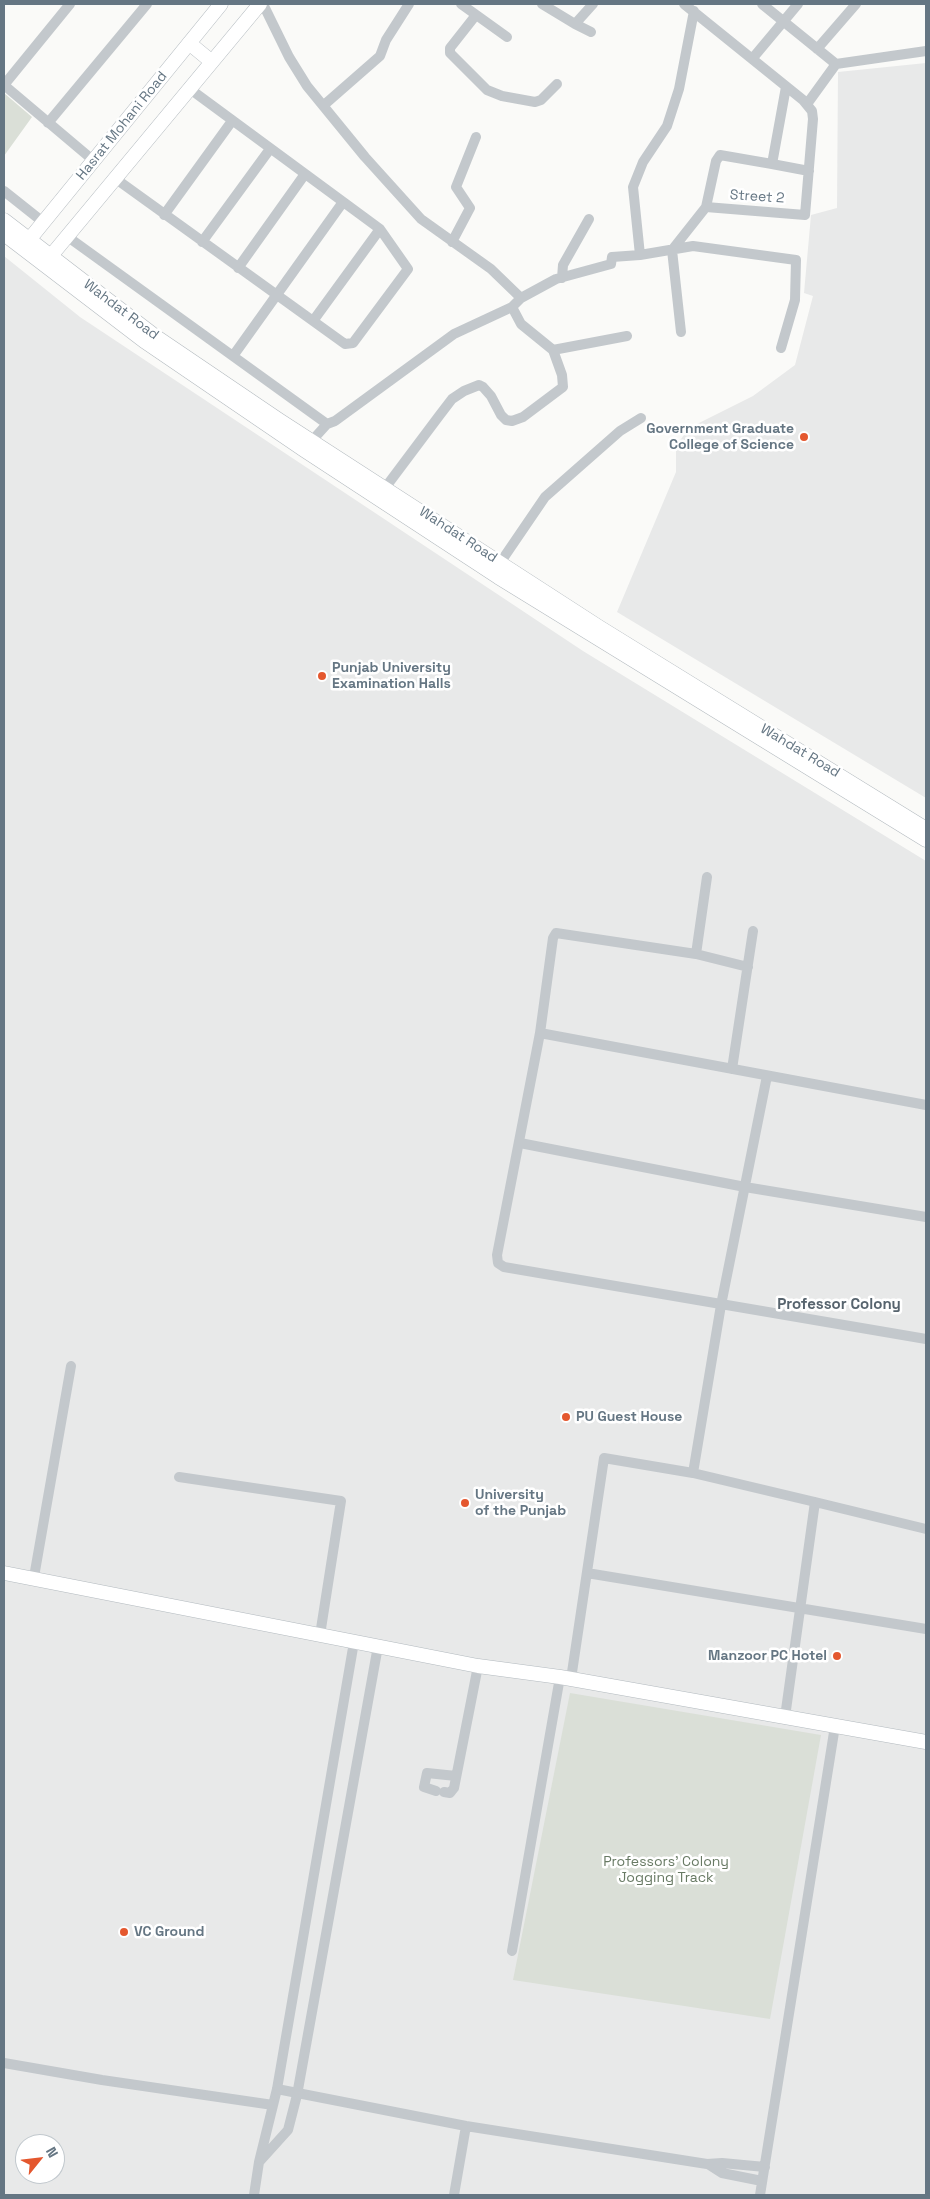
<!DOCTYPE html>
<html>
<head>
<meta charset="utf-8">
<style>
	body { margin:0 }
	#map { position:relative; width:930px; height:2199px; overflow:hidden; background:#fafaf8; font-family:"Space Grotesk",sans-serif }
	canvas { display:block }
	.frame { position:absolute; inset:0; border:5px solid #657683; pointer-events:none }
	.north { position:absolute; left:15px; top:2134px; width:50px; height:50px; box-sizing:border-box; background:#fff; border:1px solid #c1c8cd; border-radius:50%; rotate:61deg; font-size:14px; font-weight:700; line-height:20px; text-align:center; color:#657683 }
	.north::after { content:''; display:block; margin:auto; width:18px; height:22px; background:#e4572e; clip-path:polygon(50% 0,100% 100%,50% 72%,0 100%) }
</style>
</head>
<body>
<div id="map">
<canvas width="930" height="2199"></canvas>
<div class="frame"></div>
<div class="north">N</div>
</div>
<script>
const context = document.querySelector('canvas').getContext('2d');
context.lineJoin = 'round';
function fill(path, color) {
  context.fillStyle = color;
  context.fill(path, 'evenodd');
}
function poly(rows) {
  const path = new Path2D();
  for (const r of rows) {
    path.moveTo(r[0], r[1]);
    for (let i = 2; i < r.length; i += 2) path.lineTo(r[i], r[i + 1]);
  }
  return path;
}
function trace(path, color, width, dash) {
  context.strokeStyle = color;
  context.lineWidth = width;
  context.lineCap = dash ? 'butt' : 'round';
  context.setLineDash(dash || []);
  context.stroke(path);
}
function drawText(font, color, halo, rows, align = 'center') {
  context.font = font + ' "Space Grotesk",sans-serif';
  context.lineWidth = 5;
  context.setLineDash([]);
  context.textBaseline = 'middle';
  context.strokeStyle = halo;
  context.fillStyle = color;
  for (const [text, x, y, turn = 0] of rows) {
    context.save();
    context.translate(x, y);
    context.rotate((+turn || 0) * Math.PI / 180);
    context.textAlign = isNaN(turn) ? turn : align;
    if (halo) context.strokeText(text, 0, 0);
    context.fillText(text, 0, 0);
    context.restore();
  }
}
fill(poly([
	[926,63,926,798,617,612,676,472,676,446,689,428,753,396,795,365,813,296,804,293,811,215,837,208,838,72],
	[4,256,80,317,583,651,926,861,926,2195,4,2195],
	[25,2144,55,2144,55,2174,25,2174]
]), '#e8e9e9');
fill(poly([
	[4,93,32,117,4,156],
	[570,1693,821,1735,770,2019,513,1980]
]), '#dadfd7');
const secondary = poly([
	[189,43,212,62],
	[4,220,155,336,279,420,599,627,926,829],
	[4,234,144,341,304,450,498,577,926,840],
	[24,246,221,4],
	[45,263,260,4],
	[4,1573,478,1666,560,1677,926,1742]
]);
trace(secondary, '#b3babf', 15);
trace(poly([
	[263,4,289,57,307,86,365,157,421,219,491,269,521,298],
	[461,4,507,37],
	[542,4,575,24,593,4],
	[684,4,803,100,812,111,813,119,805,215,706,207],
	[762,4,836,64,926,51],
	[476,15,450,48,450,53,487,90,502,96,535,102,541,100,557,84],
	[575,24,591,32],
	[817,49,856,4],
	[752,59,798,4],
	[4,85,94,161],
	[4,85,70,4],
	[807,104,836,64],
	[324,105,380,56,386,40,409,4],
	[48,123,147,4],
	[772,164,809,171],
	[116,179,345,344,353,343,408,269,380,229,190,89],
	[4,191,43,222],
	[164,215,232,121],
	[68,237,327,424],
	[202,242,270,149],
	[452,242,470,208,456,187,476,137],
	[640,255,633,187,643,162,667,126,679,89,694,11],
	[238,268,305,174],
	[562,278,563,265,589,219],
	[313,321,380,229],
	[681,332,672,250,706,207,716,161,720,155,772,164,786,87],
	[553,350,627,336],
	[233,356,343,202],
	[308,445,327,424,335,421,454,334,512,307,521,298,556,279,611,264,612,257,640,255,693,246,796,260,795,300,781,348],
	[385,488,439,416,452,399,464,391,479,385,483,387,491,396,501,415,506,420,512,421,523,417,563,387,562,375,553,350,521,324,512,307],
	[500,563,545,497,620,431,641,418],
	[696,954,707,877],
	[748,967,696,954,556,933,553,938,540,1033,926,1105],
	[540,1033,497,1255,498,1263,504,1267,926,1339],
	[732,1069,753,931],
	[520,1143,745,1187,926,1217],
	[693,1473,721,1305,767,1076],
	[179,1477,341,1501,320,1635],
	[587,1573,926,1629],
	[34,1577,71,1366],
	[571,1679,604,1458,693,1473,815,1502],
	[785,1717,815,1502,926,1529],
	[436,1791,424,1787,427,1773,456,1776],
	[444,1792,450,1793,454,1788,478,1666],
	[512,1951,560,1677],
	[4,2063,102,2080,273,2105],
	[277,2089,466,2126,707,2164,722,2163,765,2167],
	[260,2161,288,2130,297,2095,378,1646],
	[708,2164,722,2173,762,2181],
	[254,2195,259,2162,277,2089,354,1642],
	[454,2195,466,2126],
	[760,2195,835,1726]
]), '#c3c8cc', 10);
trace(secondary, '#fff', 14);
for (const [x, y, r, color] of [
	[804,437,5,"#e4572e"],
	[322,676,5,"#e4572e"],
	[566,1417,5,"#e4572e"],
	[465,1503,5,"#e4572e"],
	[837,1656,5,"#e4572e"],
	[124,1932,5,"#e4572e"]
]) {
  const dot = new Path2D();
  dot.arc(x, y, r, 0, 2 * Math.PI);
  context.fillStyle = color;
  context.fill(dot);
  trace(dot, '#fff', 2);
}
drawText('14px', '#657683', '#fff', [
	["Hasrat Mohani Road",122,126,-51],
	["Street 2",757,197,4],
	["Wahdat Road",121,310,37],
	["Wahdat Road",458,535,33],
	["Wahdat Road",800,751,31]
]);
drawText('bold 14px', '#657683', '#fff', [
	["Government Graduate",794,429,"right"],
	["College of Science",794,445,"right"],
	["Punjab University",332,668],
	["Examination Halls",332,684],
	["PU Guest House",576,1417],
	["University",475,1495],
	["of the Punjab",475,1511],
	["Manzoor PC Hotel",827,1656,"right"],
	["VC Ground",134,1932]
], 'left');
drawText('14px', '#687a64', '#fff', [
	["Professors' Colony",666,1862],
	["Jogging Track",666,1878]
]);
drawText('bold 15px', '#57646e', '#fff', [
	["Professor Colony",839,1305]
]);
</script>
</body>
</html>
